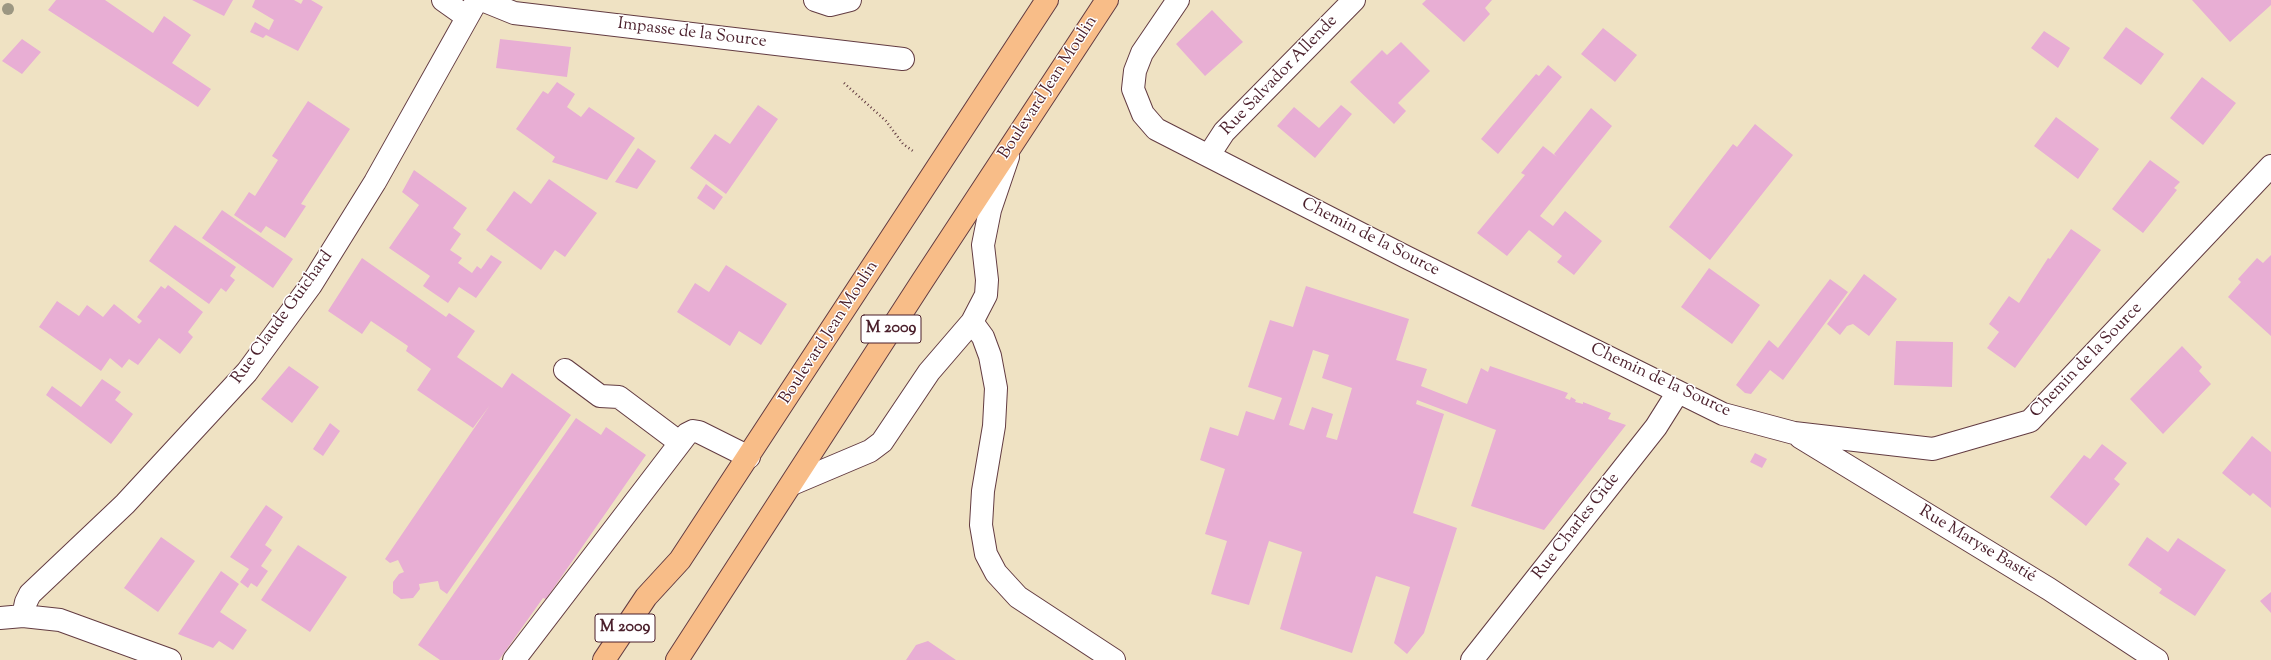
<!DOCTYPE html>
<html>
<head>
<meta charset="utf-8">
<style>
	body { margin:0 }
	canvas { display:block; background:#efe2c3 }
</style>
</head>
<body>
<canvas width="2271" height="660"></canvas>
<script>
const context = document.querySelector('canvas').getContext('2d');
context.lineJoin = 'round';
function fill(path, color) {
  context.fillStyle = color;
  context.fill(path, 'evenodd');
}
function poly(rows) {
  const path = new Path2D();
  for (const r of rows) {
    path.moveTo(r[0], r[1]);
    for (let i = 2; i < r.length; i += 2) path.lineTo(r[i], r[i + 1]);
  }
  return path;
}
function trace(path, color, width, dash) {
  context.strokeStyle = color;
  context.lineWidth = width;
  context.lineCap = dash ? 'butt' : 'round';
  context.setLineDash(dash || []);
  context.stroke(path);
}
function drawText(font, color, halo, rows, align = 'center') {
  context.font = font + ' "Sorts Mill Goudy",serif';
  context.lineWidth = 3;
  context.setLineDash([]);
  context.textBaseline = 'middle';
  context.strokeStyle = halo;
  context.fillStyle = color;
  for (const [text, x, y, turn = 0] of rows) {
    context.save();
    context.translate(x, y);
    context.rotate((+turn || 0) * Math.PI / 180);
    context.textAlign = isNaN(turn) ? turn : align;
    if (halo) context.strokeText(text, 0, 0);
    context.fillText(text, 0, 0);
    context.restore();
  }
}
fill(poly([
	[56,0,105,0,153,33,164,16,191,35,172,63,211,89,198,107,48,10],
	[192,0,233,0,224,16],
	[255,0,294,0,301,4,303,0,311,0,323,7,298,51,266,35,263,38,250,32,255,22,269,30,274,20,252,7],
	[1426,0,1492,0,1485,8,1490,14,1464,42,1422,4],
	[2192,0,2271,0,2271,5,2230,42],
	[1212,10,1243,42,1205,76,1176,44],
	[2126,27,2164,54,2141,85,2103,58],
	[1603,28,1637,55,1615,82,1581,54],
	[2044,31,2070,48,2058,68,2031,48],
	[22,39,41,52,22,74,2,61],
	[500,39,571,47,567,77,496,68],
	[1401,42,1430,71,1398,103,1406,111,1394,124,1350,82,1382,50,1387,55],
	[1548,65,1562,77,1498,154,1481,139,1536,74,1539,76],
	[2202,77,2236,103,2203,145,2170,118],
	[557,82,575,94,567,107,581,117,589,107,635,138,607,180,552,162,555,157,516,129,543,91,548,94],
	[308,101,350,129,301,204,306,206,285,238,266,226,261,233,234,215,249,192,255,196,278,160,272,156],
	[758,105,778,119,726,194,690,168,715,134,730,144],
	[1341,105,1352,114,1315,158,1277,126,1294,107,1319,128],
	[1591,108,1612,126,1540,216,1553,226,1565,211,1602,241,1574,275,1557,262,1562,256,1529,230,1507,256,1477,233,1525,175,1521,173,1543,146,1557,157,1554,154],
	[2056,117,2099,149,2078,179,2034,146],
	[1755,124,1793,155,1710,260,1669,227,1733,144,1737,147],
	[638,148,656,161,637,189,615,182],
	[2150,160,2180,182,2174,188,2177,190,2143,233,2112,209],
	[414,170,467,208,453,228,461,234,450,250,462,258,458,263,472,273,477,266,481,269,491,255,502,262,476,298,459,287,448,303,423,286,430,276,389,248,419,205,402,192],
	[549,179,597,213,565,257,555,250,541,270,486,230,514,191,531,204],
	[706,184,723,197,714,210,697,198],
	[222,210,293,259,273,288,202,238],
	[175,225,236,267,230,276,235,280,226,292,221,288,209,304,149,261],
	[2071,229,2101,250,2015,368,1987,348,1999,332,1989,324,2009,296,2019,303,2048,258,2050,259],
	[2271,255,2271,336,2228,297,2241,282,2238,279,2257,258,2263,263],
	[362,258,446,317,449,313,475,331,457,357,502,388,512,373,571,415,447,594,440,589,438,581,419,584,420,589,413,598,401,599,393,593,393,582,399,574,404,572,398,560,390,563,385,559,490,405,473,428,417,390,431,369,406,351,408,346,371,321,362,334,328,311],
	[726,265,787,304,761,345,739,331,730,346,677,312,695,283,709,292],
	[1709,268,1760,305,1732,344,1681,307],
	[1864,274,1897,299,1869,336,1853,324,1847,326,1840,335,1827,324],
	[1830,279,1848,292,1783,380,1770,370,1751,394,1745,393,1736,385,1769,340,1778,348],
	[168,285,203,312,188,332,193,337,180,354,159,338,138,365,129,359,122,368,110,358,101,371,39,327,57,301,79,316,87,305,103,317,114,304,139,324,142,321,137,317,161,286,165,289],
	[1306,286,1409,319,1396,360,1427,369,1421,386,1467,404,1481,368,1488,372,1490,366,1568,393,1565,398,1570,400,1571,397,1576,400,1575,402,1583,404,1583,402,1611,413,1608,419,1626,425,1544,530,1471,506,1496,430,1417,400,1416,404,1444,414,1413,513,1457,528,1424,633,1407,654,1394,643,1410,587,1376,576,1352,653,1280,629,1302,552,1269,541,1249,605,1211,594,1227,541,1205,534,1225,469,1200,460,1210,427,1238,436,1246,411,1274,420,1282,398,1248,387,1270,320,1293,327],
	[1313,350,1329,355,1322,378,1352,388,1337,440,1326,437,1333,414,1312,407,1304,430,1289,425],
	[1896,341,1953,342,1952,387,1894,385],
	[2182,346,2202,367,2199,371,2211,384,2163,434,2130,399],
	[289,366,319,387,292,423,261,399],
	[102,379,121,392,115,400,133,414,111,444,46,395,52,386,81,407],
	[576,418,601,435,606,427,646,455,546,599,543,598,499,660,440,660,418,645],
	[330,423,340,431,323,456,313,449],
	[2252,436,2271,452,2271,508,2253,493,2250,496,2222,473],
	[2102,444,2127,463,2114,479,2120,484,2086,526,2050,497,2084,455,2090,459],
	[1755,453,1767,459,1762,468,1750,462],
	[266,505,283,517,265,545,272,550,261,566,268,571,257,587,251,583,248,588,240,582,249,569,230,557],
	[161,537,195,561,158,612,124,588],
	[2147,537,2168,552,2178,538,2226,570,2195,616,2159,593,2162,589,2128,565],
	[298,545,347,577,310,632,261,600],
	[221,571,239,584,220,612,247,630,233,650,219,641,213,648,178,634],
	[2271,592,2271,613,2260,601],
	[928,641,956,660,906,660,916,645]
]), '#e8aed4');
const minor = poly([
	[443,0,467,17],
	[482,0,514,13,903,59],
	[815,0,830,5,850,0],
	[1178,0,1142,53,1135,71,1133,89,1143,114,1156,129,1406,257,1723,414,1794,433,1933,449,2030,421,2271,166],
	[1209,155,1224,132,1354,0],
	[972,322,983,337,990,356,996,388,994,426,983,491,981,525,986,554,996,573,1018,597,1114,660],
	[565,370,600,396,619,397,679,442],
	[1800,437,2049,589,2157,660],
	[792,484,870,451,882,442,929,372,972,322,986,295,987,280,983,245,990,210,1008,157],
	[23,616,26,602,30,594,125,504,247,372,311,285,375,182,477,0],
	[0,618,23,616,60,620,170,660],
	[514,660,687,434,693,431,699,432,749,457],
	[1472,660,1656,427,1678,392]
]);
const major = poly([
	[604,660,646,597,680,560,1047,0],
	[677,660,923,280,1107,0]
]);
trace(minor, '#633c42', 24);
trace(major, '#633c42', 24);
trace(poly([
	[844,83,886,121,903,144,913,151]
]), '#633c42', 2.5, [1, 3]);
trace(minor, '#fff', 22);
trace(major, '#f8bd88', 22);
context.fillStyle = '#9c9782';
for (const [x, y] of [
	[8,9]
]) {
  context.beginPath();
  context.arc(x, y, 6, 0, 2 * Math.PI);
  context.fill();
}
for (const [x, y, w] of [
	[891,329,60],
	[625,628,60]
]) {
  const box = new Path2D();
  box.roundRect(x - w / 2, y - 14, w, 28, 3);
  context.fillStyle = '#fff';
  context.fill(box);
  trace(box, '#4a1f2b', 1);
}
drawText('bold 16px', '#4a1f2b', null, [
	["M 2009",891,329],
	["M 2009",625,628]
]);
drawText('17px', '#4a1f2b', '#fff', [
	["Impasse de la Source",692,34,7],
	["Rue Salvador Allende",1280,76,-46],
	["Boulevard Jean Moulin",1049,88,-57],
	["Chemin de la Source",1370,238,27],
	["Rue Claude Guichard",283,318,-54],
	["Boulevard Jean Moulin",830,333,-57],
	["Chemin de la Source",2087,361,-46],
	["Chemin de la Source",1660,381,25],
	["Rue Charles Gide",1577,527,-52],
	["Rue Maryse Bastié",1977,545,31]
]);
</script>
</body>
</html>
